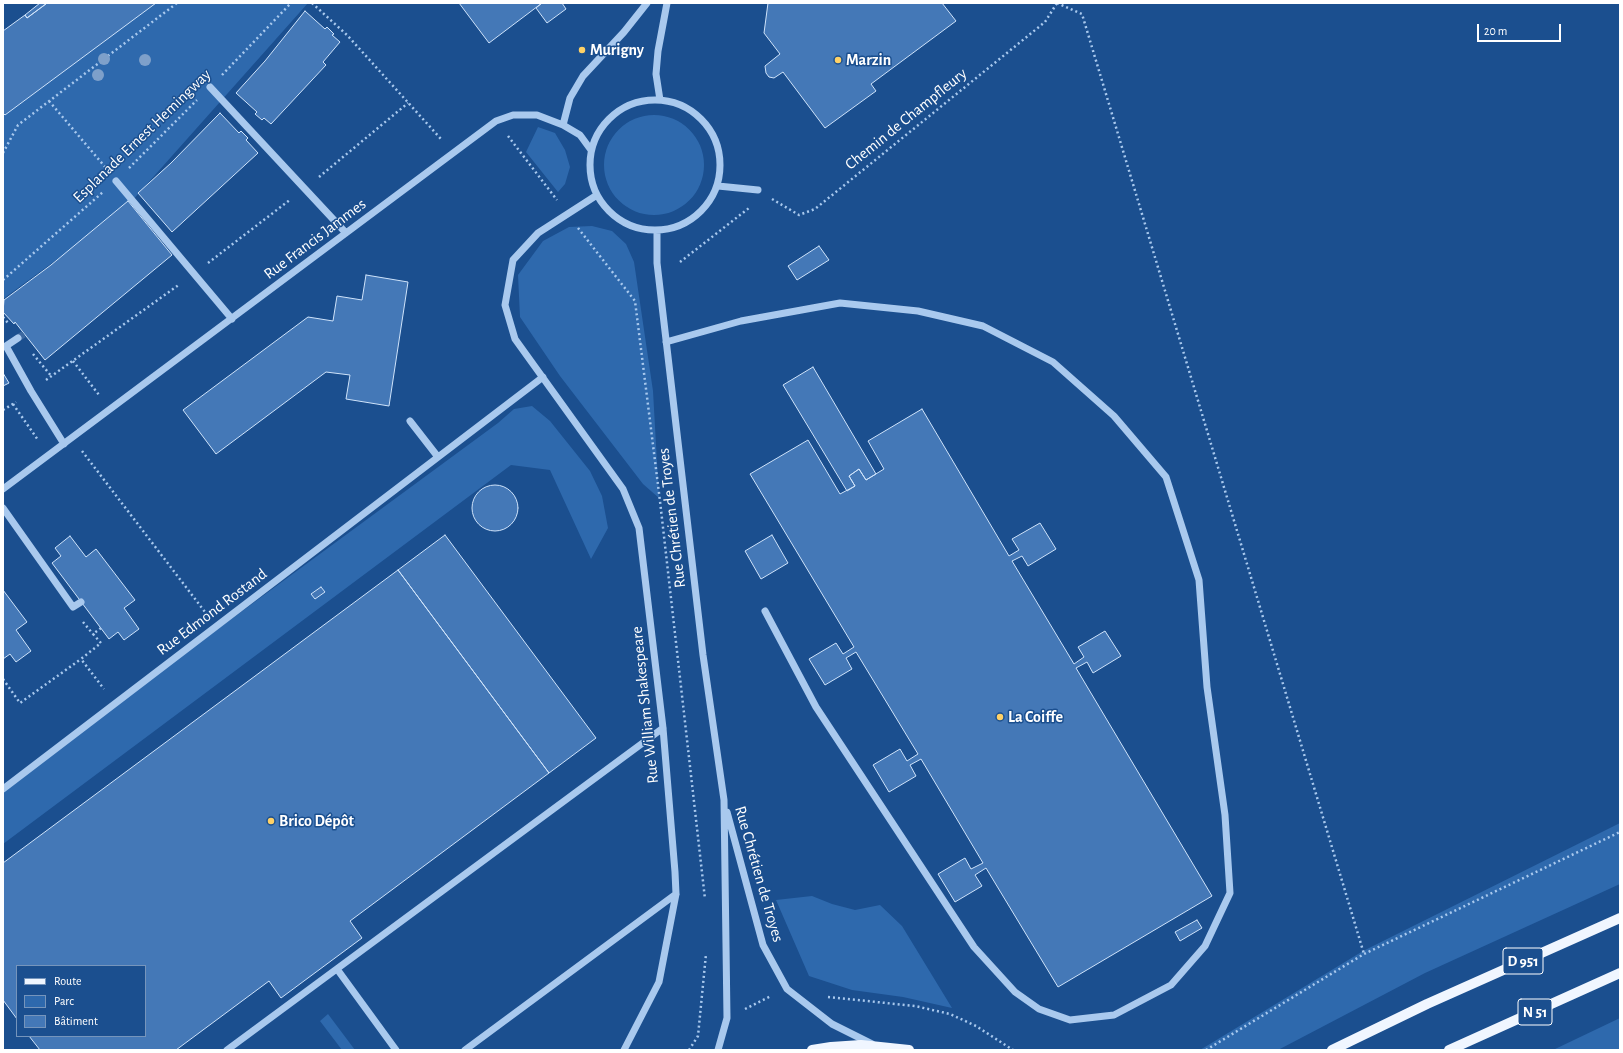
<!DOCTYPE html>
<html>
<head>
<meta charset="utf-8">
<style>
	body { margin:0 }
	#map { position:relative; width:1623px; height:1053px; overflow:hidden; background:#1b4f8f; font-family:"Alegreya Sans",sans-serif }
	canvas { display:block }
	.frame { position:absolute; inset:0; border:4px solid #fff; pointer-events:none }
	.legend { position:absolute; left:16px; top:965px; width:130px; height:72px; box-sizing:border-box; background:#1b4f8f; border:1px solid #7695bc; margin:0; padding:5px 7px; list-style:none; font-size:12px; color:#fff }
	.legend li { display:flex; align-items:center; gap:8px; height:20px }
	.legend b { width:20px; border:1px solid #7695bc }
	.scale { position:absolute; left:1477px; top:24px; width:84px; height:18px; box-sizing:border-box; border:2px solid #fff; border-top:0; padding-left:5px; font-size:12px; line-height:14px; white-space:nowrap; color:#fff; -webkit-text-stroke:3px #1b4f8f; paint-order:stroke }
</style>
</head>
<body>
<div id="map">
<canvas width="1623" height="1053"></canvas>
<div class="frame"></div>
<ul class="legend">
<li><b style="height:5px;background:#f0f6ff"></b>Route</li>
<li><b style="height:11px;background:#2e69ad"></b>Parc</li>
<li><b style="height:11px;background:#4478b7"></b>Bâtiment</li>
</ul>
<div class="scale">20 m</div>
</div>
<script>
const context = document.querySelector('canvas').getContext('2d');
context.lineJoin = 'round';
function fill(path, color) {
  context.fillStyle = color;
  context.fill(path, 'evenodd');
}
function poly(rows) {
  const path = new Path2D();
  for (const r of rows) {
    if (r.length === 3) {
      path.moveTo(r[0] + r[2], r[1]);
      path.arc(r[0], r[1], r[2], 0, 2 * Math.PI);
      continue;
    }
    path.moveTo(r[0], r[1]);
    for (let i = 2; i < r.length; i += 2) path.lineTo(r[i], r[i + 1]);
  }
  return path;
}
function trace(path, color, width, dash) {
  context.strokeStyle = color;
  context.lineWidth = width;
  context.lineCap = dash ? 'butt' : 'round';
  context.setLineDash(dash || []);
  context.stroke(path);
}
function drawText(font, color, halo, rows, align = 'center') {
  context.font = font + ' "Alegreya Sans",sans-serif';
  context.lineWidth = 3;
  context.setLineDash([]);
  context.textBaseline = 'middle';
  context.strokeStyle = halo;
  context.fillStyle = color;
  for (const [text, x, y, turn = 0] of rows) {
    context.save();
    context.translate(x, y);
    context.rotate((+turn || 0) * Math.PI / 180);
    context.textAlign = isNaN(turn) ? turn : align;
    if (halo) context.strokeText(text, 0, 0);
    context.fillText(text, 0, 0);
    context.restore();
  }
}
fill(poly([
	[143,3,308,3,123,211,3,299,3,106],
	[654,165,50],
	[538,127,555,133,565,150,570,167,565,184,558,192,526,152],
	[592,226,612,231,626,244,634,262,653,391,659,498,643,484,560,376,520,317,518,275,543,241,569,227],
	[532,406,550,421,590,471,602,496,608,528,591,559,550,470,511,465,3,844,3,787,498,423,514,409],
	[1620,823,1620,884,1425,973,1278,1050,1200,1050,1363,951],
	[812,896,832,904,855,910,880,905,902,926,952,1008,903,997,852,990,809,976,776,900],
	[328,1014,355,1050,342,1050,320,1021],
	[1620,1018,1620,1050,1553,1050]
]), '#2e69ad');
const building = poly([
	[40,3,46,4,27,18,25,15,40,3],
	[47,3,156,3,5,115,3,113,3,31,25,15,27,18,47,3],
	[459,3,542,3,489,43,459,3],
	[542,3,562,3,566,9,547,23,536,8,542,3],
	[768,3,942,3,956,21,871,84,876,91,825,128,783,72,774,78,769,77,766,73,765,66,780,54,764,33,768,3],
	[305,11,325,29,327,27,334,34,332,35,340,42,323,62,326,65,271,124,264,118,262,120,255,114,257,112,236,93,265,61,305,11],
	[220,113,239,133,241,131,248,138,246,140,258,153,172,232,138,193,171,163,220,113],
	[128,201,172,255,45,360,15,322,14,324,3,312,4,300,51,265,128,201],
	[819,246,829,260,797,280,788,266,819,246],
	[366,275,408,282,389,406,346,399,350,375,326,372,216,454,183,410,308,317,333,321,337,296,362,300,366,275],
	[813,367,876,474,866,480,859,469,849,476,855,486,847,491,783,385,813,367],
	[3,373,9,383,3,386,3,373],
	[922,409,1009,556,1019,550,1012,539,1040,523,1056,549,1028,566,1022,556,1012,561,1074,664,1084,657,1078,647,1105,631,1121,656,1093,673,1087,662,1076,668,1212,896,1058,987,986,868,975,875,982,886,955,902,938,874,965,858,971,869,983,863,921,759,910,765,916,776,889,792,873,765,900,749,907,761,918,754,856,652,846,658,852,669,825,685,809,659,836,643,843,654,854,647,750,474,808,440,840,494,855,486,849,476,859,469,866,480,884,469,868,441,922,409],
	[495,508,23],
	[445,535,596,738,549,773,398,570,445,535],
	[772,535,788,563,761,579,745,551,772,535],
	[70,536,86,557,96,549,135,600,124,608,139,629,124,640,118,632,109,639,52,563,61,556,55,548,70,536],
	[398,570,549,773,350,921,362,938,281,998,269,981,176,1050,40,1050,29,1036,145,1036,145,966,17,966,17,1019,3,1000,3,863,398,570],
	[321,587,325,592,315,599,311,594,321,587],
	[3,590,27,622,16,630,31,651,16,662,10,654,3,659,3,590],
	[1197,920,1202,928,1180,941,1175,932,1197,920]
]);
fill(building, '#4478b7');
trace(building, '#cfe3fa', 1);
trace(poly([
	[18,338,24,334]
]), '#3d69a0', 7, [7, 3.5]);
trace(poly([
	[312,3,347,35,441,139],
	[1057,3,1082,14,1364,954],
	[222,75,291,3],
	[49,101,106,168],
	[508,136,557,200],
	[3,153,18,125,177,3],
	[129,168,197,100],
	[319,177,408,103],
	[772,199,799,215,815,209,1045,22,1057,3],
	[578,228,635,301,660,501,705,899],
	[680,262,749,208],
	[208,263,291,199],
	[3,280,103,192],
	[3,317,8,323],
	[33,354,52,377],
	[73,361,99,395],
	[46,380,180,284],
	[13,404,38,440],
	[3,410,16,402],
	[82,451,205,612],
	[83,622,93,634],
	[101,628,93,634,101,643,81,659,104,689],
	[3,679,20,703,81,659],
	[828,997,915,1006,950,1014,976,1026,1013,1050],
	[745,1009,771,996],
	[689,1050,698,1036,706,954],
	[1206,1050,1364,954,1620,832]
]), '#a9c9ee', 2.5, [2, 3]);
trace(poly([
	[210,87,346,233],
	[655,165,65],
	[660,100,656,74,658,51,667,3],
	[563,125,570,98,583,76,624,32,647,3],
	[116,181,232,319],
	[718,186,758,190],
	[597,195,538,233,513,260,505,305,515,339,623,489,639,528,663,728,675,872,676,894,659,982,624,1050],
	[657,231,657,263,703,655,724,800,727,1018,718,1050],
	[666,342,741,321,840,303,918,311,983,326,1053,362,1114,416,1166,477,1199,580,1207,687,1225,815,1230,893,1205,946,1171,985,1114,1015,1070,1020,1039,1009,1015,992,974,947,816,707,765,611],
	[6,346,18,338],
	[3,347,6,346,31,391,64,444],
	[410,421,438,457],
	[3,489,496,121,513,115,537,115,563,125,580,135,591,150],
	[3,508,73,607,81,602],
	[3,789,543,377],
	[727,812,763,945,787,989,832,1024,872,1044],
	[337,969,396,1050],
	[227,1050,663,728],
	[465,1050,676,894]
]), '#a9c9ee', 7);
trace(poly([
	[812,1050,831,1047,861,1045,909,1050],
	[1332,1050,1427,1004,1620,918],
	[1449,1050,1620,973]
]), '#f0f6ff', 10);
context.fillStyle = '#7ea0ca';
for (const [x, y] of [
	[104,59],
	[145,60],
	[98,75]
]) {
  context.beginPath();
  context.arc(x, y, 6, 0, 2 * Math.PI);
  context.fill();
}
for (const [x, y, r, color] of [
	[582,50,4,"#ffd166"],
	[838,60,4,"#ffd166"],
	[1000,717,4,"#ffd166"],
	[271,821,4,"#ffd166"]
]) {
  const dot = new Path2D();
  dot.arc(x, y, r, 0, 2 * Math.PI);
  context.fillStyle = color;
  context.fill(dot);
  trace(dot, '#1b4f8f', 1.5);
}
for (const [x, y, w] of [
	[1523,961,40],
	[1535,1012,34]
]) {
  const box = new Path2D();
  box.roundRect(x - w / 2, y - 13, w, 26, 3);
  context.fillStyle = '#1b4f8f';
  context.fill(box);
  trace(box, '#fff', 1);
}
drawText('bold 15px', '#fff', null, [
	["D 951",1523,961],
	["N 51",1535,1012]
]);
drawText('bold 16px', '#fff', '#1b4f8f', [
	["Murigny",590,50],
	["Marzin",846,60],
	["La Coiffe",1008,717],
	["Brico Dépôt",279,821]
], 'left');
drawText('16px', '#fff', '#1b4f8f', [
	["Chemin de Champfleury",906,119,-39],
	["Esplanade Ernest Hemingway",142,136,-44],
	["Rue Francis Jammes",315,239,-37],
	["Rue Chrétien de Troyes",672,518,-97],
	["Rue Edmond Rostand",212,612,-37],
	["Rue William Shakespeare",645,705,-96],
	["Rue Chrétien de Troyes",759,874,74]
]);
</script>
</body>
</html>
